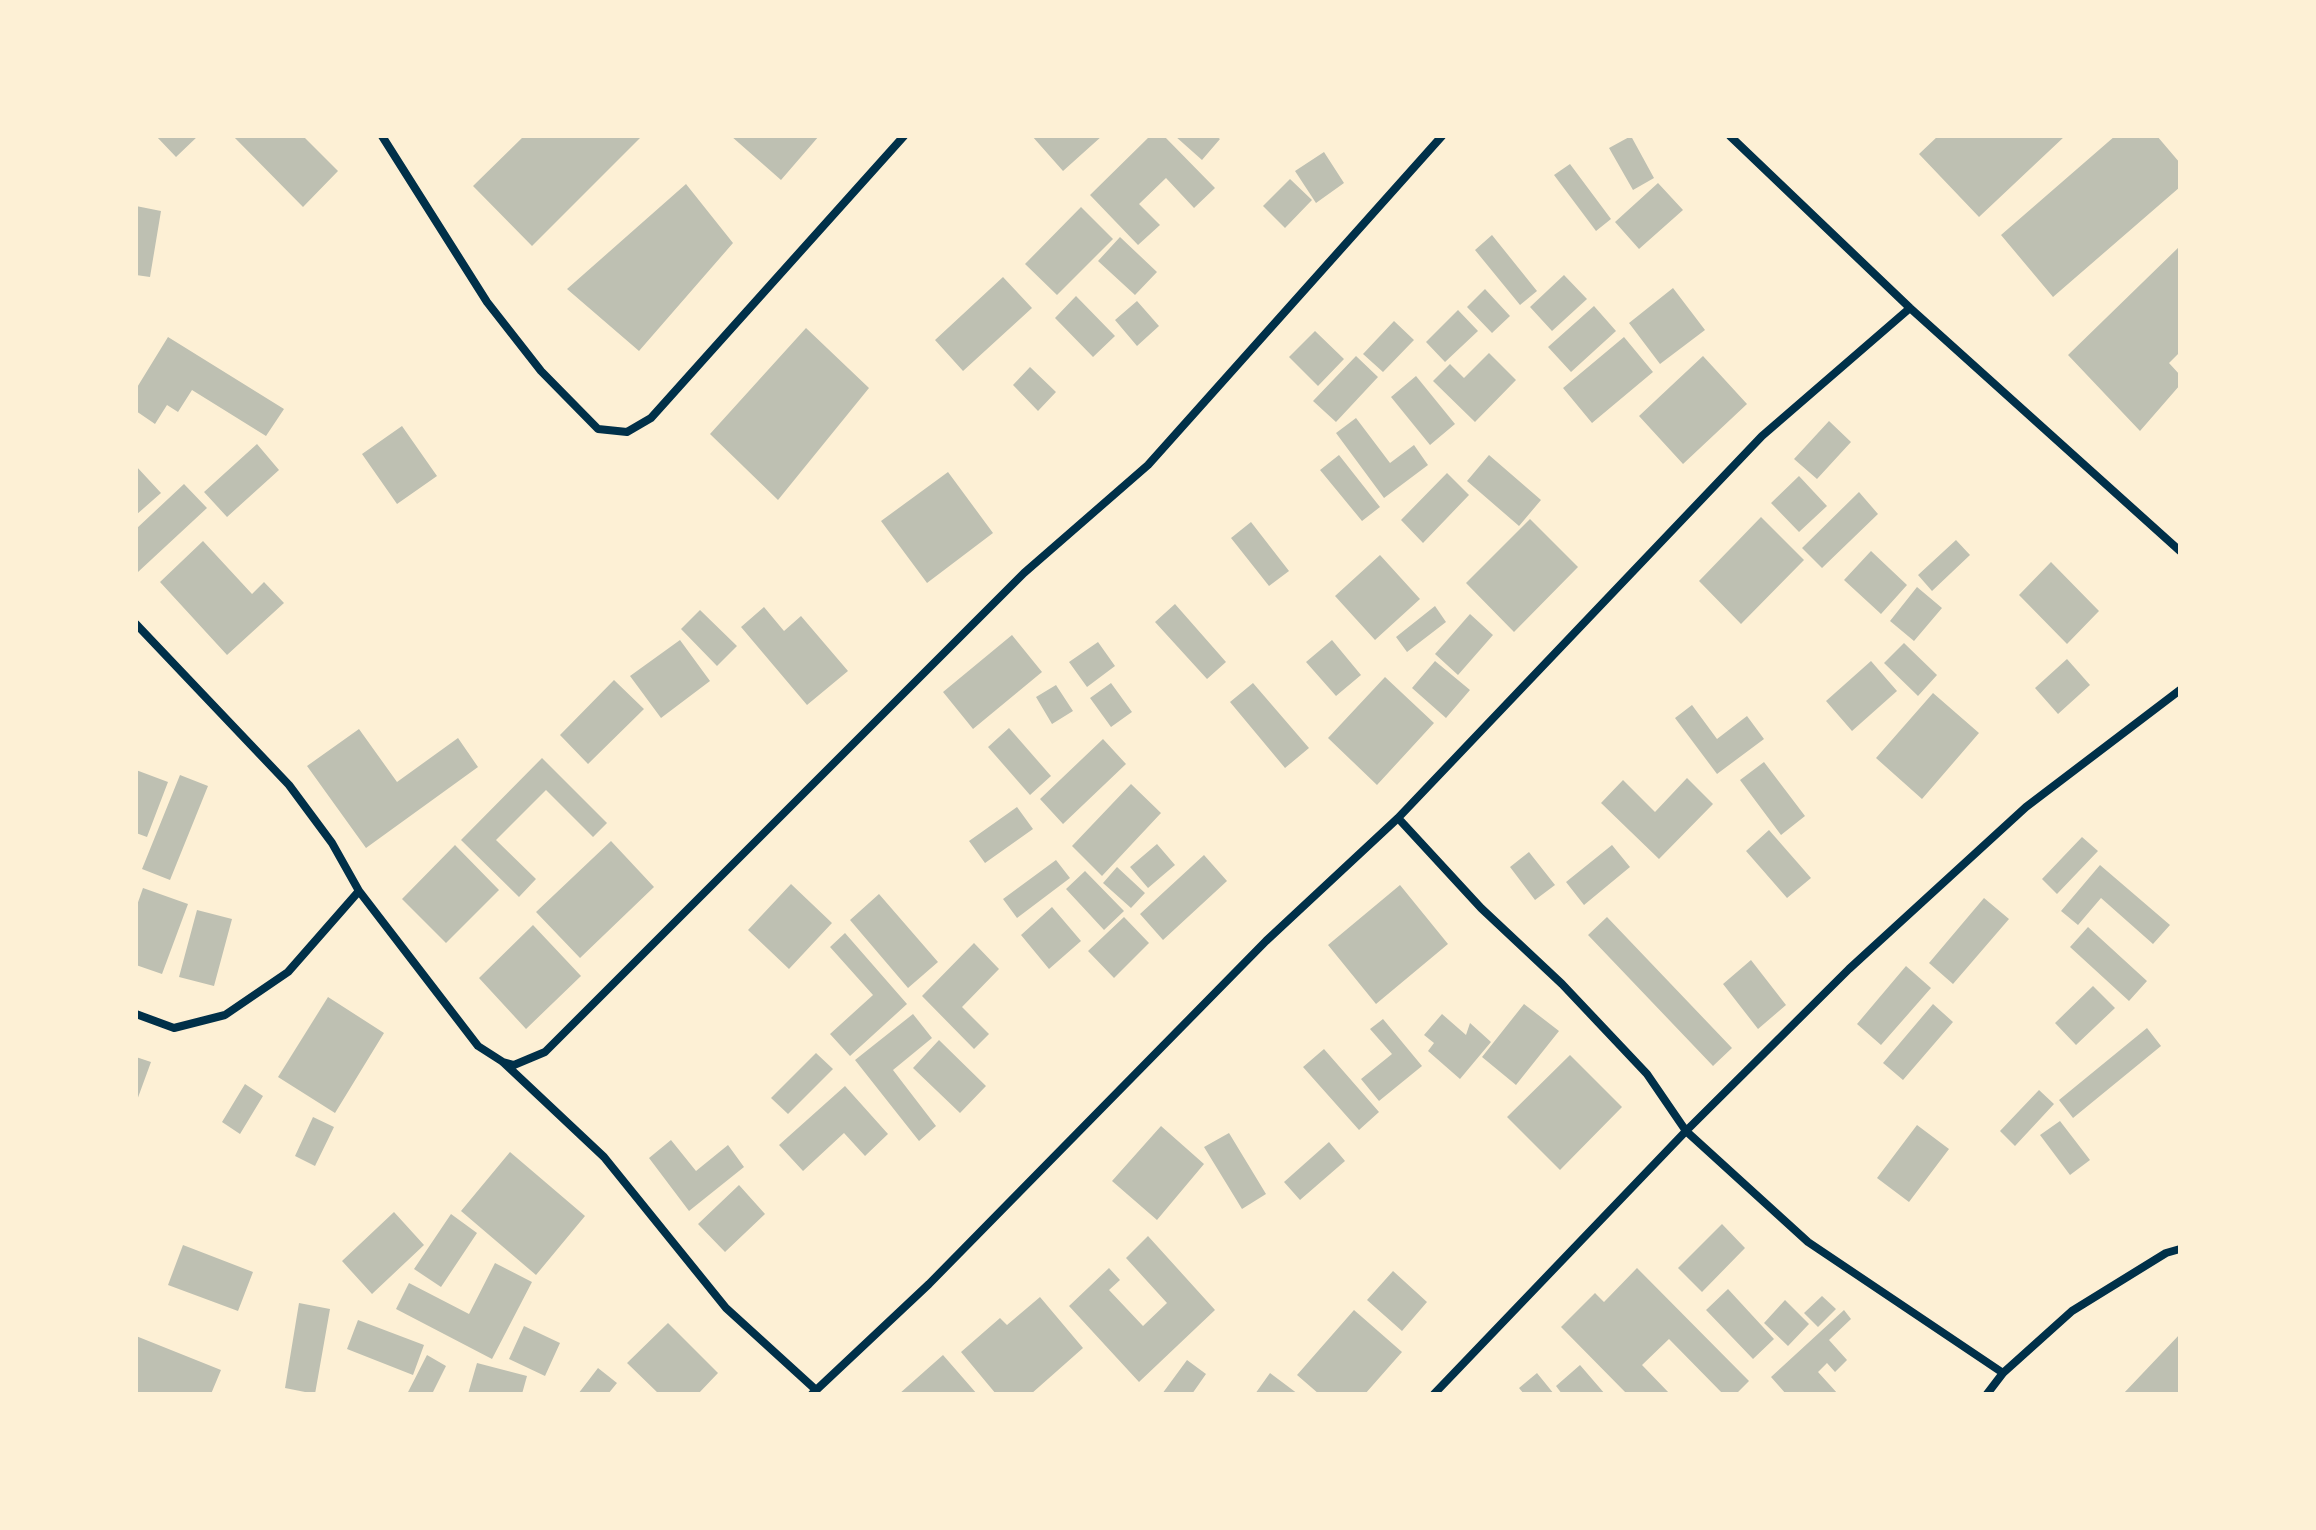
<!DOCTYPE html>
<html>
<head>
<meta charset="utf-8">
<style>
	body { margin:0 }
	#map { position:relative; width:2316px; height:1530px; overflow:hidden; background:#fdf0d5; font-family:Ubuntu,sans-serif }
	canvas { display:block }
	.frame { position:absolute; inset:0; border:138px solid #fdf0d5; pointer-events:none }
</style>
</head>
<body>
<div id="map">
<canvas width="2316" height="1530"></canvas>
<div class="frame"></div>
</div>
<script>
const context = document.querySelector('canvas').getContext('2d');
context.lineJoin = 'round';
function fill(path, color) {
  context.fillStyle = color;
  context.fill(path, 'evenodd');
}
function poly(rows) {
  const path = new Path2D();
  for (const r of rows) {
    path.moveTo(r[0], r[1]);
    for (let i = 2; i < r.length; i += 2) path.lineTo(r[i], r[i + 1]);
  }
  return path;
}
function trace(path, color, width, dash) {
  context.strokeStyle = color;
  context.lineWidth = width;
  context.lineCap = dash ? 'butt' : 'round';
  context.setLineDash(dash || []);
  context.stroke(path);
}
fill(poly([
	[156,136,198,136,176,157],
	[233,136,303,136,338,171,303,207],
	[524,136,638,136,640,138,532,246,473,186],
	[731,136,819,136,781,180],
	[1032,136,1102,136,1063,171],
	[1150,136,1164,136,1215,188,1194,208,1166,178,1139,204,1160,225,1138,245,1090,195],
	[1175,136,1216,136,1220,139,1202,160],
	[1631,136,1654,178,1633,190,1609,148],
	[1938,136,2065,136,1979,217,1919,154],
	[2115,136,2157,136,2180,163,2180,187,2053,297,2001,235],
	[1324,152,1344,183,1316,203,1295,171],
	[1570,164,1611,219,1596,231,1554,175],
	[1290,179,1312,200,1285,228,1263,206],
	[1658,183,1683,210,1639,249,1615,222],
	[686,184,733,243,639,351,567,289],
	[136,206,161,211,150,277,136,275],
	[1081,207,1113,239,1057,295,1025,264],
	[1492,235,1537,291,1520,305,1475,250],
	[1120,237,1157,272,1135,295,1098,261],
	[2180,246,2180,352,2169,363,2180,375,2180,385,2140,431,2068,355],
	[1564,275,1587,299,1552,331,1530,307],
	[1003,277,1032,308,963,371,935,340],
	[1673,288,1705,330,1660,364,1629,323],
	[1485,289,1510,316,1492,333,1467,307],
	[1076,296,1115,336,1093,357,1055,318],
	[1137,301,1159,326,1137,346,1115,320],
	[1594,306,1616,331,1571,372,1548,347],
	[1458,310,1478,331,1445,362,1426,342],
	[1394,321,1414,340,1383,372,1363,354],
	[806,328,869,388,778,500,710,434],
	[1315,331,1344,359,1318,386,1289,357],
	[168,337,284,409,266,436,192,390,178,412,167,405,155,424,136,411,136,389],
	[1624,337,1653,372,1592,423,1563,388],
	[1489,353,1516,380,1475,422,1433,381,1450,364,1464,378],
	[1356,356,1378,377,1336,422,1313,401],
	[1703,356,1747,404,1683,464,1639,416],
	[1030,367,1056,392,1038,411,1013,385],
	[1416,376,1455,424,1430,445,1391,397],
	[1356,418,1390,463,1414,445,1428,465,1384,498,1336,433],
	[1829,421,1851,442,1817,479,1794,459],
	[402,426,437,476,397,504,362,454],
	[257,444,279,470,227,517,204,492],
	[1339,455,1380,507,1362,521,1320,470],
	[1489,455,1541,500,1519,526,1467,481],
	[136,466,161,493,136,515],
	[948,472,993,533,927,583,881,521],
	[1447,473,1469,495,1423,543,1401,520],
	[1799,476,1827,506,1799,532,1771,503],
	[184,484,207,508,138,572,136,529],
	[1859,492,1878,514,1822,568,1802,548],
	[1761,517,1804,560,1741,624,1699,581],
	[1530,519,1578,567,1514,632,1466,583],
	[1251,522,1289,571,1269,586,1231,538],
	[1956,540,1970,555,1932,591,1918,575],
	[203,541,252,594,264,582,284,603,227,655,160,582],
	[1871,551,1907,585,1881,614,1844,580],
	[1380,555,1420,599,1375,640,1335,596],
	[2051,562,2099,611,2067,644,2019,595],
	[1917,587,1942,608,1914,641,1890,621],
	[1175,604,1226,662,1207,679,1155,622],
	[1435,606,1446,622,1407,652,1396,637],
	[764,607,784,631,801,616,848,671,807,705,741,627],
	[700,610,737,646,717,666,681,629],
	[1470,614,1493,635,1458,675,1435,654],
	[1012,635,1042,672,973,729,943,692],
	[680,640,710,681,661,718,630,676],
	[1332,640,1361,675,1336,696,1306,662],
	[1098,642,1115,666,1087,687,1069,662],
	[1904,643,1937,675,1918,696,1884,663],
	[2067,659,2090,685,2058,714,2035,688],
	[1435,661,1470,690,1446,718,1412,688],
	[1871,661,1897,691,1852,731,1826,701],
	[1385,677,1434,723,1377,785,1328,738],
	[614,680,644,709,588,764,560,735],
	[1111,683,1132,712,1111,727,1090,698],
	[1253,683,1309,748,1285,768,1230,702],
	[1056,685,1073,711,1052,724,1036,697],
	[1933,693,1979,733,1922,799,1876,758],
	[1692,705,1717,739,1747,716,1764,739,1717,774,1675,718],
	[1009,728,1051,776,1030,795,988,747],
	[359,729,397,782,458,738,478,767,366,848,307,766],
	[1103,739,1126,764,1063,824,1040,799],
	[542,758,607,823,593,837,546,790,496,840,536,879,519,897,461,840],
	[1764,762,1805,816,1781,835,1740,780],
	[136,770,168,782,147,837,136,833],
	[180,775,208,786,170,880,142,869],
	[1687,778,1713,804,1659,859,1601,803,1623,780,1655,812],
	[1131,784,1161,813,1102,876,1072,846],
	[1017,807,1033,829,985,863,969,841],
	[1769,830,1811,878,1787,898,1746,851],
	[2082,837,2098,851,2057,894,2042,879],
	[611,841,654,887,580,958,536,912],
	[1157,844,1175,865,1148,888,1130,867],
	[455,845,499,890,446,943,402,899],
	[1612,845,1630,867,1584,905,1566,882],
	[1529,852,1555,885,1535,900,1510,867],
	[1204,855,1227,881,1163,940,1140,914],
	[1056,860,1070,878,1017,918,1003,899],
	[2100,865,2170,925,2153,944,2101,898,2078,925,2061,911],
	[1117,867,1145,893,1131,908,1103,883],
	[1085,871,1124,911,1104,930,1066,889],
	[791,884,832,923,789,969,748,930],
	[1400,885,1448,944,1376,1004,1328,945],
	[143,888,188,904,162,974,136,965,136,908],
	[879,894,938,962,908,988,850,920],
	[1984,898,2009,919,1953,984,1929,963],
	[1052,907,1081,941,1049,969,1021,935],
	[197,910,232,919,214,986,179,977],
	[1124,917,1149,943,1114,978,1088,951],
	[1607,917,1732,1048,1713,1066,1588,935],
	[533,925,581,976,526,1029,479,978],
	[2088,927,2147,981,2129,1001,2070,947],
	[845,933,907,1004,850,1056,830,1034,873,995,830,947],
	[974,943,999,969,962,1007,989,1034,974,1049,922,996],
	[1751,960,1786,1005,1758,1029,1723,984],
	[1906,966,1931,988,1881,1045,1857,1024],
	[2093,986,2115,1008,2076,1045,2055,1023],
	[328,997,384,1033,335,1113,278,1077],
	[1524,1004,1559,1031,1516,1085,1482,1057],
	[1933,1004,1953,1022,1903,1080,1883,1063],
	[913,1014,932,1038,893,1070,936,1126,919,1141,855,1060],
	[1442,1014,1466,1035,1470,1023,1491,1042,1460,1079,1428,1051,1434,1043,1424,1035],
	[1383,1019,1422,1066,1379,1101,1361,1079,1392,1054,1370,1029],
	[2147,1028,2161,1046,2073,1118,2059,1100],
	[939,1040,986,1086,960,1113,913,1068],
	[1324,1049,1379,1112,1359,1130,1303,1067],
	[816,1053,833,1069,788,1114,771,1098],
	[1570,1055,1622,1107,1560,1170,1507,1117],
	[136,1057,151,1062,136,1103],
	[245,1084,263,1096,240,1134,222,1122],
	[845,1086,888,1134,865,1156,844,1133,803,1171,779,1145],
	[2039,1090,2054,1104,2015,1146,2000,1131],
	[313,1117,334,1127,315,1166,295,1156],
	[2060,1121,2090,1160,2070,1175,2040,1135],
	[1917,1125,1949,1149,1909,1202,1877,1178],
	[1161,1126,1204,1164,1157,1220,1112,1181],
	[1229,1133,1266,1194,1242,1209,1204,1147],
	[671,1140,696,1171,728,1145,744,1167,689,1211,649,1158],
	[1329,1142,1345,1161,1300,1200,1284,1182],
	[510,1152,585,1216,536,1275,461,1211],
	[739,1185,765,1214,725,1252,698,1224],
	[394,1212,424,1245,372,1294,342,1261],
	[451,1214,477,1233,441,1287,414,1269],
	[1722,1224,1745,1248,1702,1292,1678,1268],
	[1148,1236,1215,1310,1139,1382,1069,1306,1109,1268,1120,1280,1109,1290,1143,1326,1167,1303,1126,1258],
	[183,1245,253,1272,238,1311,168,1285],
	[495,1263,532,1282,492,1359,396,1309,409,1283,469,1314],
	[1637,1268,1749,1381,1736,1394,1723,1394,1669,1339,1642,1365,1670,1394,1627,1394,1561,1327,1595,1293,1604,1302],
	[1393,1271,1427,1302,1402,1331,1367,1300],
	[1728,1289,1774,1339,1753,1359,1706,1310],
	[1822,1296,1836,1309,1818,1327,1804,1313],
	[1040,1297,1083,1348,1031,1394,996,1394,961,1352,1000,1318,1007,1325],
	[1785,1300,1809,1324,1788,1346,1764,1323],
	[299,1303,330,1309,315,1394,285,1388],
	[1354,1310,1402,1352,1365,1394,1319,1394,1297,1375],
	[1844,1310,1851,1319,1829,1340,1847,1360,1835,1372,1827,1363,1818,1372,1838,1394,1786,1394,1771,1377],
	[358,1320,424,1345,413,1375,347,1349],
	[668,1323,718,1373,698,1394,659,1394,627,1363],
	[524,1326,560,1343,545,1376,509,1359],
	[2180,1334,2180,1394,2123,1394],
	[136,1336,221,1370,211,1394,136,1394],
	[427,1355,446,1366,432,1394,407,1394],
	[943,1355,977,1394,899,1394],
	[1187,1360,1206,1374,1192,1394,1162,1394],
	[477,1363,527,1376,522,1394,468,1394],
	[1580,1365,1605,1394,1562,1394,1556,1386],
	[598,1368,617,1383,608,1394,578,1394],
	[1270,1373,1298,1394,1255,1394],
	[1537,1373,1554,1394,1524,1394,1519,1388]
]), '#bec0b2');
trace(poly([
	[382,136,487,302,541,371,598,429,627,432,651,418,904,136],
	[1730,136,1910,308,2180,551],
	[136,624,289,785,332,843,359,891,478,1046,503,1062,604,1157,726,1308,816,1390],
	[1398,818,1481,908,1562,984,1647,1074,1686,1131,1808,1242,2003,1373],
	[136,1014,174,1028,225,1015,288,972,359,891],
	[503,1062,514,1065,545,1052,1024,573,1148,465,1442,136],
	[812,1394,929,1284,1266,941,1398,818,1762,436,1910,308],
	[1434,1394,1686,1131,1849,969,2026,807,2180,690],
	[1987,1394,2003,1373,2072,1311,2166,1253,2180,1249]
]), '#003049', 8);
</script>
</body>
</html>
